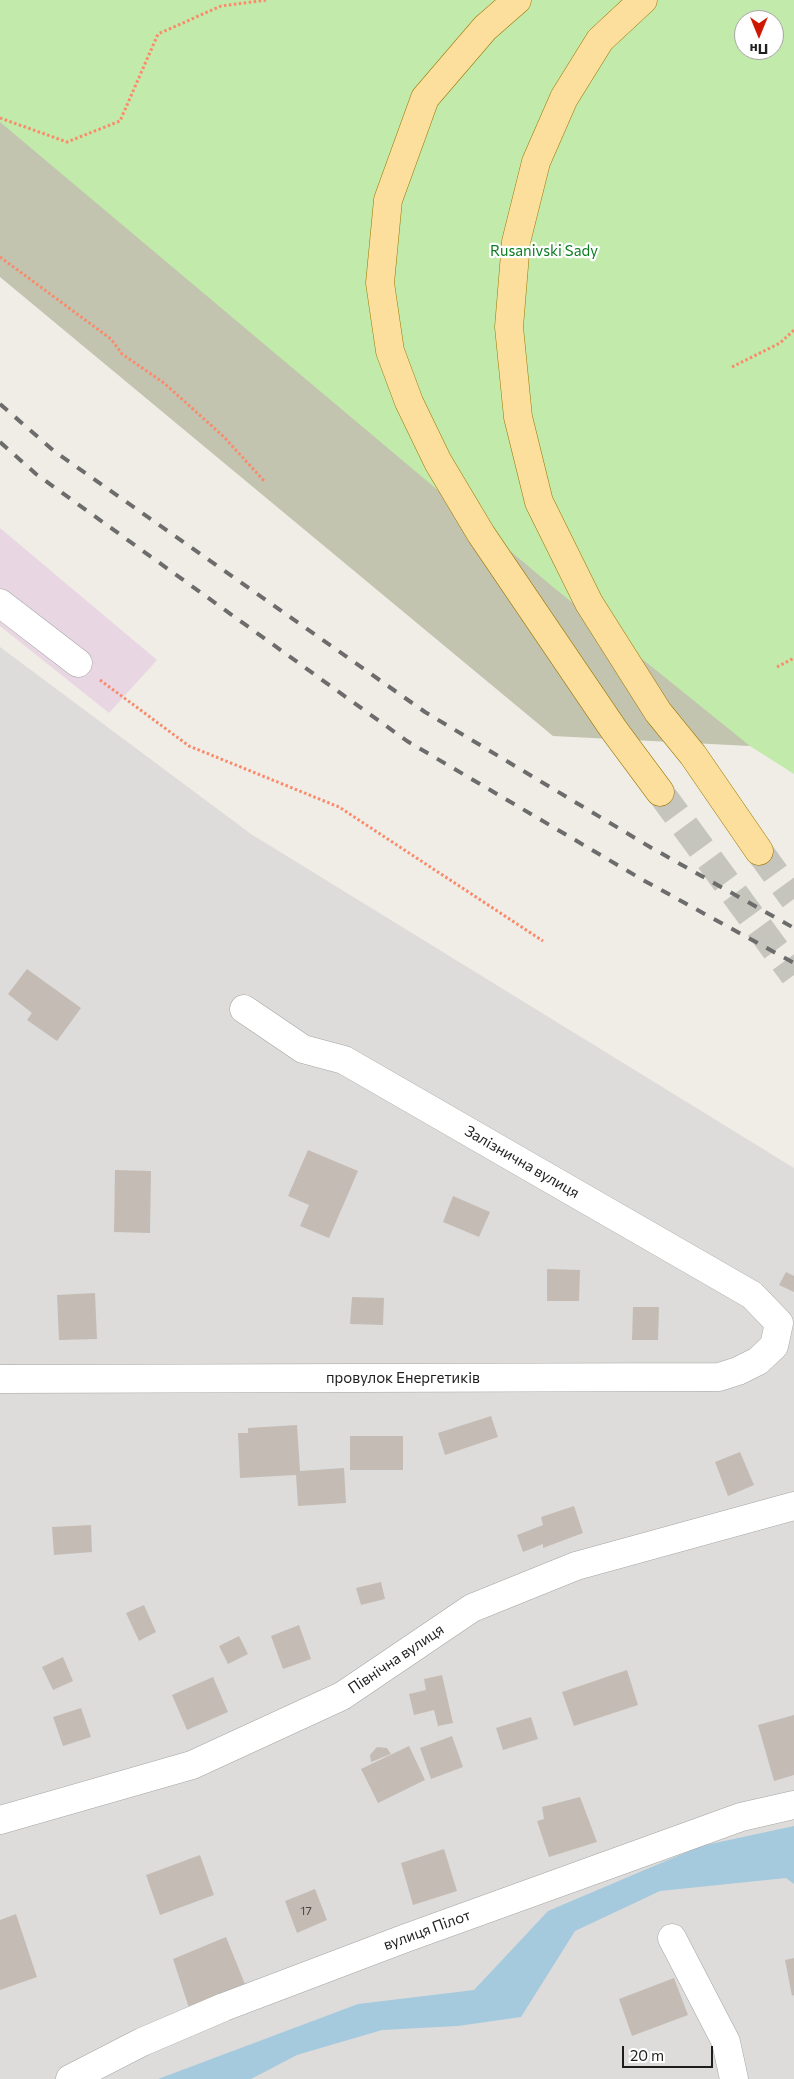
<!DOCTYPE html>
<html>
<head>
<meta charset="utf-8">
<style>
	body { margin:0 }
	#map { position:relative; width:794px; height:2079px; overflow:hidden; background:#efede5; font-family:Commissioner,sans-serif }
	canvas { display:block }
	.north { position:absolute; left:734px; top:10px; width:50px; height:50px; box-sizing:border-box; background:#fff; border:1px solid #a5a5a5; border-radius:50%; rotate:180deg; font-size:14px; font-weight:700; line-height:20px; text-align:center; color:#1e1e1e }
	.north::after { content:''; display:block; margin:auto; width:18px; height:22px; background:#cd1700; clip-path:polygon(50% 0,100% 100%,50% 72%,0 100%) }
	.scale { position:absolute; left:622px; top:2046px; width:91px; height:22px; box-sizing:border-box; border:2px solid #1e1e1e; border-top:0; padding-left:6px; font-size:15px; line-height:18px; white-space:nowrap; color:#1e1e1e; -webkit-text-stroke:4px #fff; paint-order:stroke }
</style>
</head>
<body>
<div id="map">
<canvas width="794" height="2079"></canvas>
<div class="north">Пн</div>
<div class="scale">20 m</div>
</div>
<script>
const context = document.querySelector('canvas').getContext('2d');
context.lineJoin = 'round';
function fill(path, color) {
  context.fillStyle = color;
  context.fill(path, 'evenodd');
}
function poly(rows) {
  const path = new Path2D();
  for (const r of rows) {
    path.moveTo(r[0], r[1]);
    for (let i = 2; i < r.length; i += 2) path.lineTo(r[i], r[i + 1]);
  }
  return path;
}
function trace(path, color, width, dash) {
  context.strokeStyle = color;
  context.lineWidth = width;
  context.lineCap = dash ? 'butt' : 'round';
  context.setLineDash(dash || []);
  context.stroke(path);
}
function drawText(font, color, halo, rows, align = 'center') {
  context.font = font + ' Commissioner,sans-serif';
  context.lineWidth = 4.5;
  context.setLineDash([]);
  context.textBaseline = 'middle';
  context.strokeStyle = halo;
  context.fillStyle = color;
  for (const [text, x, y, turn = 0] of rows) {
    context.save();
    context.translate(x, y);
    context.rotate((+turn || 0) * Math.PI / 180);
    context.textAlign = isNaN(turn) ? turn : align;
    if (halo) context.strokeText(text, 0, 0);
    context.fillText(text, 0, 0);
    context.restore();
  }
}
fill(poly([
	[0,647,251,834,794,1168,794,2079,0,2079]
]), '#dddcdb');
fill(poly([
	[0,528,157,660,109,713,0,626]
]), '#e9d6e3');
fill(poly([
	[794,0,660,642,750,746,553,736,0,277,0,80],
	[744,20,774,20,774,50,744,50]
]), '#c2c4b0');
fill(poly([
	[0,0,794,0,794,774,750,746,553,587,0,122],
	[744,20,774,20,774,50,744,50]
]), '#c2eaaa');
fill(poly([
	[794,1826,794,1884,786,1878,660,1891,575,1931,521,2017,458,2026,382,2030,297,2055,251,2079,158,2079,358,2004,474,1990,548,1911,701,1846]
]), '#a5cadd');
fill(poly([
	[27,969,81,1008,57,1041,27,1020,32,1013,8,994],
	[308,1150,358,1171,329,1238,300,1226,309,1205,288,1196],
	[115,1170,151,1171,150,1233,114,1232],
	[453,1196,490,1212,479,1237,443,1222],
	[547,1269,580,1270,579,1301,547,1301],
	[786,1272,794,1276,794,1292,779,1285],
	[95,1293,97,1339,59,1340,57,1295],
	[352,1297,384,1298,383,1325,350,1324],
	[633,1307,659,1307,658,1340,632,1340],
	[491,1416,498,1437,445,1455,438,1433],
	[297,1425,300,1471,344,1468,346,1503,298,1506,296,1475,240,1478,238,1433,248,1433,248,1428],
	[350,1436,403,1436,403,1470,350,1470],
	[740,1452,754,1485,728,1496,715,1462],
	[574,1506,583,1533,543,1548,543,1544,523,1552,517,1535,543,1525,541,1517],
	[91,1525,92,1552,54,1555,52,1527],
	[381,1582,385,1599,361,1605,356,1588],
	[144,1605,156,1632,139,1641,126,1613],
	[299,1625,311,1659,283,1669,271,1636],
	[239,1636,248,1654,228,1664,219,1646],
	[63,1657,73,1681,53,1690,42,1667],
	[627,1670,638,1705,574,1726,562,1692],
	[442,1675,453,1723,438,1726,434,1710,414,1715,409,1694,426,1690,424,1679],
	[213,1677,228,1712,187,1730,172,1695],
	[81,1708,91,1737,63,1746,53,1717],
	[794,1715,794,1775,774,1781,758,1725],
	[531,1717,538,1739,503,1750,496,1728],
	[452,1736,463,1767,431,1779,420,1748],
	[409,1746,425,1780,378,1803,361,1769],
	[377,1747,387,1748,391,1754,371,1762,370,1755],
	[580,1797,597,1842,549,1857,537,1821,544,1819,542,1807],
	[444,1849,457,1891,413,1905,401,1863],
	[200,1855,214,1895,160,1915,146,1875],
	[315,1889,327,1920,297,1933,285,1901],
	[16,1914,37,1977,0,1990,0,1920],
	[226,1937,247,1989,189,2008,173,1959],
	[794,1958,794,1995,792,1996,785,1960],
	[674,1978,688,2015,632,2036,619,1999]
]), '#c4bcb4');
trace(poly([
	[660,792,794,975],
	[759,851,794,899]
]), '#c5c4bd', 28, [28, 14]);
const minor = poly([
	[0,603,78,663],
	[244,1009,303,1049,344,1060,752,1295,779,1323],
	[0,1379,719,1377,738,1371,758,1361,774,1346,779,1323],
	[0,1820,192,1765,342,1696,472,1608,576,1566,794,1506],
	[672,1938,726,2042,734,2079],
	[70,2079,142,2042,224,2007,406,1938,741,1817,794,1805]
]);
const major = poly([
	[517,0,485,28,425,98,388,200,380,283,390,351,409,402,438,462,481,534,614,730,660,792],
	[643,0,600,40,564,98,536,162,516,242,509,327,518,417,539,502,589,603,658,712,693,755,759,851]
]);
trace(minor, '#a5a5a5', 29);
trace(major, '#997800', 29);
trace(poly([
	[0,118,67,142,120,121,158,34,221,6,267,0],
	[0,257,111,339,122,354,164,383,224,437,265,482],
	[732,367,780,343,794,330],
	[777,667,794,658],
	[100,680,189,746,339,807,543,941]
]), '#fa8a6b', 3, [2.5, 2.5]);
trace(minor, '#fff', 28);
trace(major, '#fcde9d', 28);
trace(poly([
	[0,404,54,451,425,712,650,847,794,928],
	[0,442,36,474,407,741,643,880,794,963]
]), '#6c6c6c', 4, [10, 10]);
drawText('12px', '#484644', null, [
	["17",306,1911]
]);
drawText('15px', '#0b7e22', '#fff', [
	["Rusanivski Sady",544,251]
]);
drawText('15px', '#1e1e1e', '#fff', [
	["Залізнична вулиця",522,1162,30],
	["провулок Енергетиків",403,1378],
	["Північна вулиця",396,1659,-34],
	["вулиця Пілот",427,1930,-20]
]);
</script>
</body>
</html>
